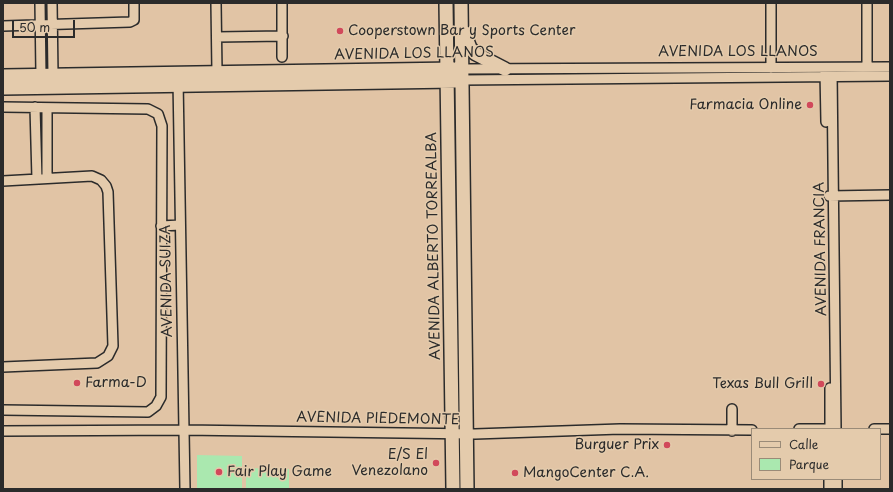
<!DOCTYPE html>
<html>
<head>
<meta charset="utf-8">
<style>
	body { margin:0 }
	#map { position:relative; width:893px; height:492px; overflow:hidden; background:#e1c4a5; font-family:"Playpen Sans",sans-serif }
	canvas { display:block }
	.frame { position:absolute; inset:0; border:4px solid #2b2b2b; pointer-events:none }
	.legend { position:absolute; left:751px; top:428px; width:130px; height:52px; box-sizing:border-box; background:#e4cbac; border:1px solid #9a8b78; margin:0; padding:5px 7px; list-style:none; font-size:12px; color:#2b2b2b }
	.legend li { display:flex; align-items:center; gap:8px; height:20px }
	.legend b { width:20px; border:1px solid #9a8b78 }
	.scale { position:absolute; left:12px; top:20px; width:63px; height:18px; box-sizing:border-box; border:2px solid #2b2b2b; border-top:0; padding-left:5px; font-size:12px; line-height:14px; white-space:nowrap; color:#2b2b2b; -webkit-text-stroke:3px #e4cbac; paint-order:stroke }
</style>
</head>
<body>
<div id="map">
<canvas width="893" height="492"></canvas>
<div class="frame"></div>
<ul class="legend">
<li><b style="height:5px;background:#e4cbac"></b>Calle</li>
<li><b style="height:11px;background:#aae8af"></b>Parque</li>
</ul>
<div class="scale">50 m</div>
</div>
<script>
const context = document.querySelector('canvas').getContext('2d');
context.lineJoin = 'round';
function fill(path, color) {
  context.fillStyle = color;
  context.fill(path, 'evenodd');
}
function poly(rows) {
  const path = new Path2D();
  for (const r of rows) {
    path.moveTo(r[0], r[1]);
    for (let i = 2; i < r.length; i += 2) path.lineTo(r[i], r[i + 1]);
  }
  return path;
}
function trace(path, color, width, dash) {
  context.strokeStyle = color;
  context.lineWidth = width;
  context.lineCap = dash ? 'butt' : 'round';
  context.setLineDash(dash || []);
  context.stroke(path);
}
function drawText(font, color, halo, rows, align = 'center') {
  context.font = font + ' "Playpen Sans",sans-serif';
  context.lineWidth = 3;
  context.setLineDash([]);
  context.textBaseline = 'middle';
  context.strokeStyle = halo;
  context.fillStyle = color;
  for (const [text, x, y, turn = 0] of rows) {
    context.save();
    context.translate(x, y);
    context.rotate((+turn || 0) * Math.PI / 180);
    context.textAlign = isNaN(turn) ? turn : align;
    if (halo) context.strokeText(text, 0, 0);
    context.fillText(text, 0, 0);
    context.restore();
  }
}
fill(poly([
	[197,455,242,456,242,489,197,489],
	[246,468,289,469,289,489,246,489]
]), '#aae8af');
const street = poly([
	[40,3,41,75],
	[52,3,53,75],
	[216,3,217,72],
	[282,3,282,57],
	[771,3,771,68],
	[3,26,130,22,134,20,134,3],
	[217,37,283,36],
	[867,67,867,3],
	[462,69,890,67],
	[825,72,826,122],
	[832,72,836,429],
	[178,80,185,489],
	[462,80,890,76],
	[3,107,148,109,158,114,162,126,161,397,156,406,148,412,3,410],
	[35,107,37,179],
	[47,108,47,178],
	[3,181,92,176,101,180,106,186,108,192,113,346,108,356,97,363,3,367],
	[829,196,890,195],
	[161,226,180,225],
	[732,409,732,431],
	[799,429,835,429],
	[830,429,830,388],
	[874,429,890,429],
	[3,431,184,430,475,434,620,429,752,430],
	[829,479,829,489],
	[837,479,837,489]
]);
const secondary = poly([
	[446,3,453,489],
	[461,3,467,489],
	[464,32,470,48,476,54,505,69],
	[3,76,454,69],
	[3,88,455,81]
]);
trace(street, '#2b2b2b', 12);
trace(secondary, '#2b2b2b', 16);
trace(street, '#e4cbac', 9);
trace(secondary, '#e4cbac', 13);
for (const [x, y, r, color] of [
	[340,31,4,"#d1495b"],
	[810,105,4,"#d1495b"],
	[77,383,4,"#d1495b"],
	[821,384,4,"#d1495b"],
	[667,445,4,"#d1495b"],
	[436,463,4,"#d1495b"],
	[219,472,4,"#d1495b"],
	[515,473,4,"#d1495b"]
]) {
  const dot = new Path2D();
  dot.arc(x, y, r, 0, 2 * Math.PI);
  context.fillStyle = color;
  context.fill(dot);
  trace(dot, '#e4cbac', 1.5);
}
drawText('14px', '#2b2b2b', '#e4cbac', [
	["Cooperstown Bar y Sports Center",348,31],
	["Farmacia Online",802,105,"right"],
	["Farma-D",85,383],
	["Texas Bull Grill",813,384,"right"],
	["Burguer Prix",659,445,"right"],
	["E/S El",428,455,"right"],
	["Venezolano",428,471,"right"],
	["Fair Play Game",227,472],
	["MangoCenter C.A.",523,473]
], 'left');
drawText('14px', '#2b2b2b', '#e4cbac', [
	["AVENIDA LOS LLANOS",738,52],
	["AVENIDA LOS LLANOS",414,54,-1],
	["AVENIDA ALBERTO TORREALBA",434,246,-91],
	["AVENIDA FRANCIA",821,249,-91],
	["AVENIDA SUIZA",167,281,-91],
	["AVENIDA PIEDEMONTE",378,419,1]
]);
</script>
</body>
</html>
